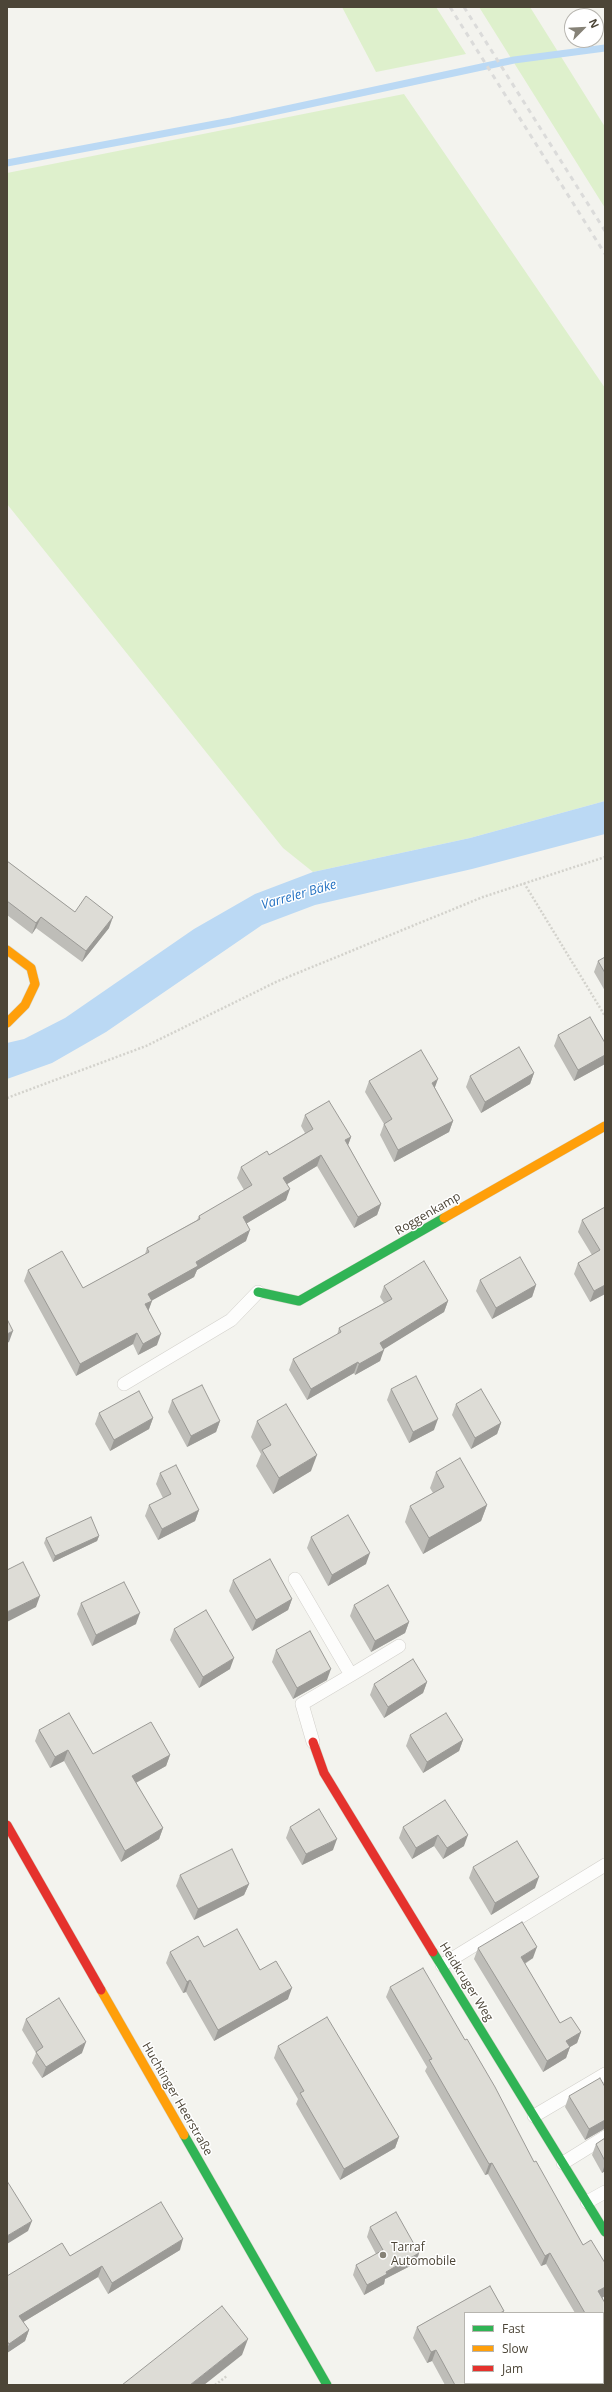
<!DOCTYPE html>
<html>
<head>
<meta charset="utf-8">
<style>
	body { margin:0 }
	#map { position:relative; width:612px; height:2392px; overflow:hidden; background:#f3f3ee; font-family:"Open Sans",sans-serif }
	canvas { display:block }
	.frame { position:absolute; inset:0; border:8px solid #4c4537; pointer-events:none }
	.legend { position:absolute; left:464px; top:2312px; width:140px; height:72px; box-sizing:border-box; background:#fff; border:1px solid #b7b5af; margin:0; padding:5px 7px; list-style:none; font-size:12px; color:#4c4537 }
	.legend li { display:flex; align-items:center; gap:8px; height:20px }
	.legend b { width:20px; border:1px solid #b7b5af }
	.north { position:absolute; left:564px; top:8px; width:40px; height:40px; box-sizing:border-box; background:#fff; border:1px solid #b7b5af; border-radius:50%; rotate:66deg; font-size:11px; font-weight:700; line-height:16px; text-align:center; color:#4c4537 }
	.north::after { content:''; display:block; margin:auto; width:14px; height:18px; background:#868277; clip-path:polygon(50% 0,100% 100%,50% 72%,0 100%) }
</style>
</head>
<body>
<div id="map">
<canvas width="612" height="2392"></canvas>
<div class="frame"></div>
<ul class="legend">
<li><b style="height:5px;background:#30b455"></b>Fast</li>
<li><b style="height:5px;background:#ff9f0a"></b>Slow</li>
<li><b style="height:5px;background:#e5322d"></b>Jam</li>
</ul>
<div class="north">N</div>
</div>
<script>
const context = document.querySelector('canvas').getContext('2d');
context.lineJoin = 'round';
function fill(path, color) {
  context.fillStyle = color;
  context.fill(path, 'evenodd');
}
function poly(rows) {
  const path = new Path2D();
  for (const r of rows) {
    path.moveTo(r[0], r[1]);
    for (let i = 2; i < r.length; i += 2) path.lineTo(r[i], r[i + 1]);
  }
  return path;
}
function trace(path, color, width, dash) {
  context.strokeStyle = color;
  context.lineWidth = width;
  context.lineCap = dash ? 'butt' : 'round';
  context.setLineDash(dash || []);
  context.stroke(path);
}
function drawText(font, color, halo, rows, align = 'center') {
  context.font = font + ' "Open Sans",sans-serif';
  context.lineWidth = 3;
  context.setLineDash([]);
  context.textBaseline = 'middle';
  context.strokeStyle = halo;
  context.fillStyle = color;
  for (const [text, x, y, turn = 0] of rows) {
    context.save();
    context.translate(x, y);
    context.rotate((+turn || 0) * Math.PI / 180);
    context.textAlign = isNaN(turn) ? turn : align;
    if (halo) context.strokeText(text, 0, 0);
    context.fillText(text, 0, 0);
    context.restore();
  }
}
fill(poly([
	[342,7,436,7,466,54,376,72],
	[479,7,530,7,605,127,605,208],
	[404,94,605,388,605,801,470,838,313,872,283,848,7,504,7,173]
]), '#def0cc');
fill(poly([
	[605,801,605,834,472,869,315,905,262,925,106,1032,52,1063,7,1079,7,1043,24,1039,65,1018,194,929,255,894,313,872,470,838]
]), '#bbd9f4');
trace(poly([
	[7,163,231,121,514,60,605,48]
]), '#bbd9f4', 7);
const lane = poly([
	[124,1384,231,1320,258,1292],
	[295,1579,351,1675,302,1704,313,1742],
	[351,1675,399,1646],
	[442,1965,605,1865],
	[534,2116,605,2074],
	[563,2163,605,2137],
	[587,2202,605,2192]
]);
const fast = poly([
	[258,1292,299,1301,444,1218],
	[433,1952,605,2232],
	[184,2135,327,2385]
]);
const slow = poly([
	[7,950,31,968,35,984,25,1005,7,1023],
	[444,1218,605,1126],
	[101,1990,184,2135]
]);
const jam = poly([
	[313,1742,324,1773,433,1952],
	[7,1825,101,1990]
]);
trace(lane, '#d2d0cb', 14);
trace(fast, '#d3d1c4', 10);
trace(slow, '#d3d1c4', 10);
trace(jam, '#d3d1c4', 10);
trace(poly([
	[524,883,605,1016],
	[7,1098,146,1046,278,981,483,897,605,857],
	[215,2385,227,2376]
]), '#d3d2cc', 2.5, [2, 2]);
trace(lane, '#fdfdfc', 13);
trace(fast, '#30b455', 9);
trace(slow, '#ff9f0a', 9);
trace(jam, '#e5322d', 9);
trace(poly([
	[450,7,605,254],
	[464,7,605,231]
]), '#dbdbda', 3, [5, 5]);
fill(poly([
	[7,861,75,912,109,928,82,962,36,928,32,934,7,915],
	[605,957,605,991,594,972,598,961],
	[558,1035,605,1043,605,1064,574,1081,554,1046],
	[534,1073,530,1084,481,1113,466,1087,470,1076],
	[369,1081,435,1088,453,1121,449,1132,394,1162,380,1135,384,1124,365,1092],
	[305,1115,351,1137,348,1145,381,1204,377,1215,354,1228,317,1166,287,1184,286,1200,247,1223,246,1241,197,1270,194,1277,152,1300,148,1311,157,1345,138,1355,133,1344,76,1376,24,1281,28,1270,83,1288,145,1254,147,1248,197,1220,199,1216,244,1190,237,1178,241,1167,269,1155,305,1133,301,1126],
	[605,1207,605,1294,590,1302,574,1274,578,1263,592,1255,578,1232,582,1220],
	[480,1280,536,1285,532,1297,492,1319,476,1291],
	[384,1286,448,1301,444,1312,383,1349,380,1361,355,1375,354,1373,307,1400,289,1370,293,1359,337,1335,339,1328,384,1303,380,1297],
	[391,1389,434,1430,409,1443,387,1400],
	[172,1400,220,1421,216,1432,187,1447,168,1412],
	[456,1404,501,1423,497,1434,471,1449,452,1415],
	[99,1413,153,1418,149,1429,110,1451,95,1424],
	[257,1421,311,1471,273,1494,256,1466,261,1454,251,1437],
	[436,1472,487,1505,481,1521,423,1554,405,1522,410,1506,433,1493,430,1488],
	[160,1473,199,1510,195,1521,158,1540,145,1516,149,1505,163,1498,156,1484],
	[99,1536,97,1541,53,1562,44,1543,46,1538],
	[311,1537,366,1564,328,1586,307,1548],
	[233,1580,292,1599,288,1610,252,1631,229,1591],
	[81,1603,136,1624,92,1646,77,1614],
	[354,1605,409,1622,405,1633,371,1652,350,1616],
	[174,1629,230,1669,199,1688,170,1640],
	[276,1650,327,1680,293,1699,272,1662],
	[427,1682,423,1693,384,1718,370,1695,374,1684],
	[39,1730,93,1754,170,1755,166,1766,136,1783,163,1828,159,1839,121,1862,64,1761,50,1768,35,1741],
	[410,1735,463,1740,459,1751,423,1773,406,1746],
	[445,1800,464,1846,443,1859,434,1846,412,1859,399,1838,403,1827],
	[290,1827,333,1850,302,1865,286,1838],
	[473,1867,535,1888,491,1915,469,1878],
	[180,1875,249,1884,244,1895,194,1920,176,1886],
	[204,1947,260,1970,288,1999,214,2041,186,1992,183,1993,166,1963,170,1952],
	[478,1948,533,1958,525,1964,560,2023,581,2032,577,2043,570,2047,566,2058,543,2072,474,1959],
	[390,1987,534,2162,583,2245,605,2263,605,2296,602,2298,605,2303,605,2365,603,2361,603,2313,575,2313,546,2264,541,2266,488,2174,485,2175,425,2071,427,2067,386,1997],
	[26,2019,82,2053,42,2078,32,2063,36,2053,22,2030],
	[278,2046,399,2137,395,2148,340,2180,296,2104,298,2099,274,2058],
	[605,2087,605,2129,604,2129,585,2140,565,2107,569,2096],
	[605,2138,605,2171,602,2173,592,2155,596,2144],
	[370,2227,419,2253,416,2263,385,2279,384,2284,364,2295,353,2275,356,2265,376,2254,367,2237],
	[180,2250,108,2294,98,2277,23,2322,29,2330,25,2341,7,2353,7,2276,70,2256],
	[490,2286,504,2311,503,2313,465,2313,465,2383,502,2383,503,2385,445,2385,432,2361,427,2363,413,2338,417,2327]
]), '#bebdb8');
fill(poly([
	[41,917,36,928,32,934,36,923],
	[113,917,109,928,82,962,86,951],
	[605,1055,605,1064,574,1081,578,1070],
	[534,1073,530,1084,481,1113,485,1102],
	[438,1079,434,1090,432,1083],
	[453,1121,449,1132,394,1162,398,1150],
	[351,1137,347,1148,345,1140],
	[321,1155,317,1166,279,1189,283,1178],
	[290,1189,286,1200,239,1228,243,1217],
	[381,1204,377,1215,354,1228,358,1217],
	[250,1230,246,1241,197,1270,194,1277,144,1305,148,1294,196,1262],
	[536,1285,532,1297,492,1319,496,1308],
	[605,1285,605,1294,590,1302,594,1291],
	[152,1301,148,1312,145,1304],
	[448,1301,444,1312,376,1354,380,1343],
	[13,1331,9,1342,7,1343,7,1334],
	[137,1333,133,1344,76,1376,80,1364],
	[161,1334,157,1345,138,1355,143,1344],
	[384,1350,380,1361,355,1375,359,1364],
	[358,1362,354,1373,307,1400,311,1389],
	[153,1418,149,1429,110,1451,114,1440],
	[438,1419,434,1430,409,1443,413,1432],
	[220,1421,216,1432,187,1447,191,1436],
	[501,1423,497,1434,471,1449,475,1438],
	[317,1455,311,1471,273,1494,279,1478],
	[487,1505,481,1521,423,1554,429,1538],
	[199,1510,195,1521,158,1540,162,1529],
	[99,1536,97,1541,53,1562,55,1556],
	[370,1553,366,1564,328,1586,332,1575],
	[40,1596,36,1607,7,1622,7,1612],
	[292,1599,288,1610,252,1631,256,1620],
	[140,1613,136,1624,92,1646,96,1635],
	[409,1622,405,1633,371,1652,375,1641],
	[234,1658,230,1669,199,1688,203,1677],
	[331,1669,327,1680,293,1699,297,1688],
	[427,1682,423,1693,384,1718,388,1707],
	[463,1740,459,1751,423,1773,427,1762],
	[68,1750,64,1761,50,1768,55,1757],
	[170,1755,166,1766,128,1787,132,1776],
	[163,1828,159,1839,121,1862,125,1851],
	[438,1835,434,1846,412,1859,416,1848],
	[468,1835,464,1846,443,1859,447,1848],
	[337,1839,333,1850,302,1865,306,1854],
	[539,1877,535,1888,491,1915,495,1903],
	[249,1884,244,1895,194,1920,198,1909],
	[537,1947,533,1958,517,1968,521,1957],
	[190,1980,186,1992,183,1993,187,1982],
	[292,1988,288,1999,214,2041,218,2030],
	[581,2032,577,2043,570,2047,566,2058,543,2072,547,2061,566,2041],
	[86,2042,82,2053,42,2078,46,2067],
	[605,2120,605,2127,604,2129,585,2140,589,2129],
	[399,2137,395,2148,340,2180,344,2169],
	[492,2163,488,2174,485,2175,489,2164],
	[605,2164,605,2171,602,2173],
	[32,2221,28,2231,7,2244,7,2236],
	[183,2239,180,2250,108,2294,112,2283],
	[419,2253,416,2263,385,2279,384,2284,364,2295,367,2285,386,2272],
	[550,2253,546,2264,541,2266,545,2256],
	[102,2266,98,2277,15,2327,19,2316],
	[605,2287,605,2296,594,2302,598,2291],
	[29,2330,25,2341,7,2353,7,2349,9,2344],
	[248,2339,242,2355,204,2385,190,2385],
	[436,2350,432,2361,427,2363,431,2352]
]), '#9b9a96');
const building = poly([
	[7,861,75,912,86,896,113,917,86,951,41,917,36,923,7,901,7,861],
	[605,957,605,973,598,961,605,957],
	[590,1017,605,1043,605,1055,578,1070,558,1035,590,1017],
	[519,1047,534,1073,485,1102,470,1076,519,1047],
	[421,1050,438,1079,432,1083,453,1121,398,1150,384,1124,392,1119,369,1081,421,1050],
	[329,1101,351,1137,345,1140,381,1204,358,1217,321,1155,283,1178,290,1189,243,1217,250,1230,196,1262,198,1266,148,1294,152,1301,145,1304,161,1334,143,1344,137,1333,80,1364,28,1270,62,1251,83,1288,149,1252,147,1248,200,1219,199,1216,252,1185,241,1167,267,1151,269,1155,313,1129,305,1115,329,1101],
	[605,1207,605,1285,594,1291,578,1263,600,1250,582,1220,605,1207],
	[520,1257,536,1285,496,1308,480,1280,520,1257],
	[424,1261,448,1301,380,1343,384,1350,359,1364,358,1362,311,1389,293,1359,341,1332,339,1328,392,1299,384,1286,424,1261],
	[7,1319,13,1331,7,1334,7,1319],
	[416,1376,438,1419,413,1432,391,1389,416,1376],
	[202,1385,220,1421,191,1436,172,1400,202,1385],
	[481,1389,501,1423,475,1438,456,1404,481,1389],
	[139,1391,153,1418,114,1440,99,1413,139,1391],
	[286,1404,317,1455,279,1478,262,1450,271,1445,257,1421,286,1404],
	[460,1458,487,1505,429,1538,410,1506,444,1487,436,1472,460,1458],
	[176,1465,199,1510,162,1529,149,1505,171,1494,160,1473,176,1465],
	[348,1515,370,1553,332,1575,311,1537,348,1515],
	[91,1517,99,1536,55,1556,46,1538,91,1517],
	[270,1559,292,1599,256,1620,233,1580,270,1559],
	[23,1562,40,1596,7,1612,7,1570,23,1562],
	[124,1582,140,1613,96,1635,81,1603,124,1582],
	[388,1585,409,1622,375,1641,354,1605,388,1585],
	[206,1610,234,1658,203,1677,174,1629,206,1610],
	[310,1631,331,1669,297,1688,276,1650,310,1631],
	[413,1659,427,1682,388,1707,374,1684,413,1659],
	[69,1713,93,1754,151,1722,170,1755,132,1776,163,1828,125,1851,68,1750,55,1757,39,1730,69,1713],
	[446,1713,463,1740,427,1762,410,1735,446,1713],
	[445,1800,468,1835,447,1848,438,1835,416,1848,403,1827,445,1800],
	[319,1809,337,1839,306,1854,290,1827,319,1809],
	[517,1841,539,1877,495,1903,473,1867,517,1841],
	[232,1849,249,1884,198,1909,180,1875,232,1849],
	[522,1922,537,1947,521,1957,560,2023,571,2017,581,2032,566,2041,570,2047,547,2061,478,1948,522,1922],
	[237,1929,260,1970,276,1961,292,1988,218,2030,190,1980,187,1982,170,1952,198,1936,204,1947,237,1929],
	[423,1968,465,2040,467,2039,495,2087,534,2162,536,2161,583,2245,591,2240,605,2263,605,2287,598,2291,605,2303,605,2347,603,2344,603,2313,585,2313,550,2253,545,2256,492,2163,489,2164,429,2060,432,2059,390,1987,423,1968],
	[59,1998,86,2042,46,2067,36,2052,43,2047,26,2019,59,1998],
	[327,2017,399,2137,344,2169,300,2093,304,2091,278,2046,327,2017],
	[600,2078,605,2087,605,2120,589,2129,569,2096,600,2078],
	[605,2138,605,2161,596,2144,605,2138],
	[7,2181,32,2221,7,2236,7,2181],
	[161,2202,183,2239,112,2283,102,2266,19,2316,29,2330,9,2344,7,2341,7,2276,62,2243,70,2256,161,2202],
	[396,2212,419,2253,386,2272,387,2274,367,2285,356,2265,383,2250,370,2227,396,2212],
	[490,2286,504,2311,500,2313,465,2313,465,2383,502,2383,503,2385,455,2385,436,2350,431,2352,417,2327,490,2286],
	[222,2306,248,2339,190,2385,122,2385,222,2306]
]);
fill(building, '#dddcd6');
trace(building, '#9b9a96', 1);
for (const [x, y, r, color] of [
	[383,2255,4,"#868277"]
]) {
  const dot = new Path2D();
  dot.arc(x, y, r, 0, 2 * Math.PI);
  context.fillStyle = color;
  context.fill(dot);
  trace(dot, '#fff', 1.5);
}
drawText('12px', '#4c4537', '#fff', [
	["Roggenkamp",428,1214,-30],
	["Heidkruger Weg",466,1982,58],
	["Huchtinger Heerstraße",177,2099,60]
]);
drawText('12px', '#4c4537', '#fff', [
	["Tarraf",391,2248],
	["Automobile",391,2262]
], 'left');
drawText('italic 13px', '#2673c3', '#fff', [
	["Varreler Bäke",299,895,-16]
]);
</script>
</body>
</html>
